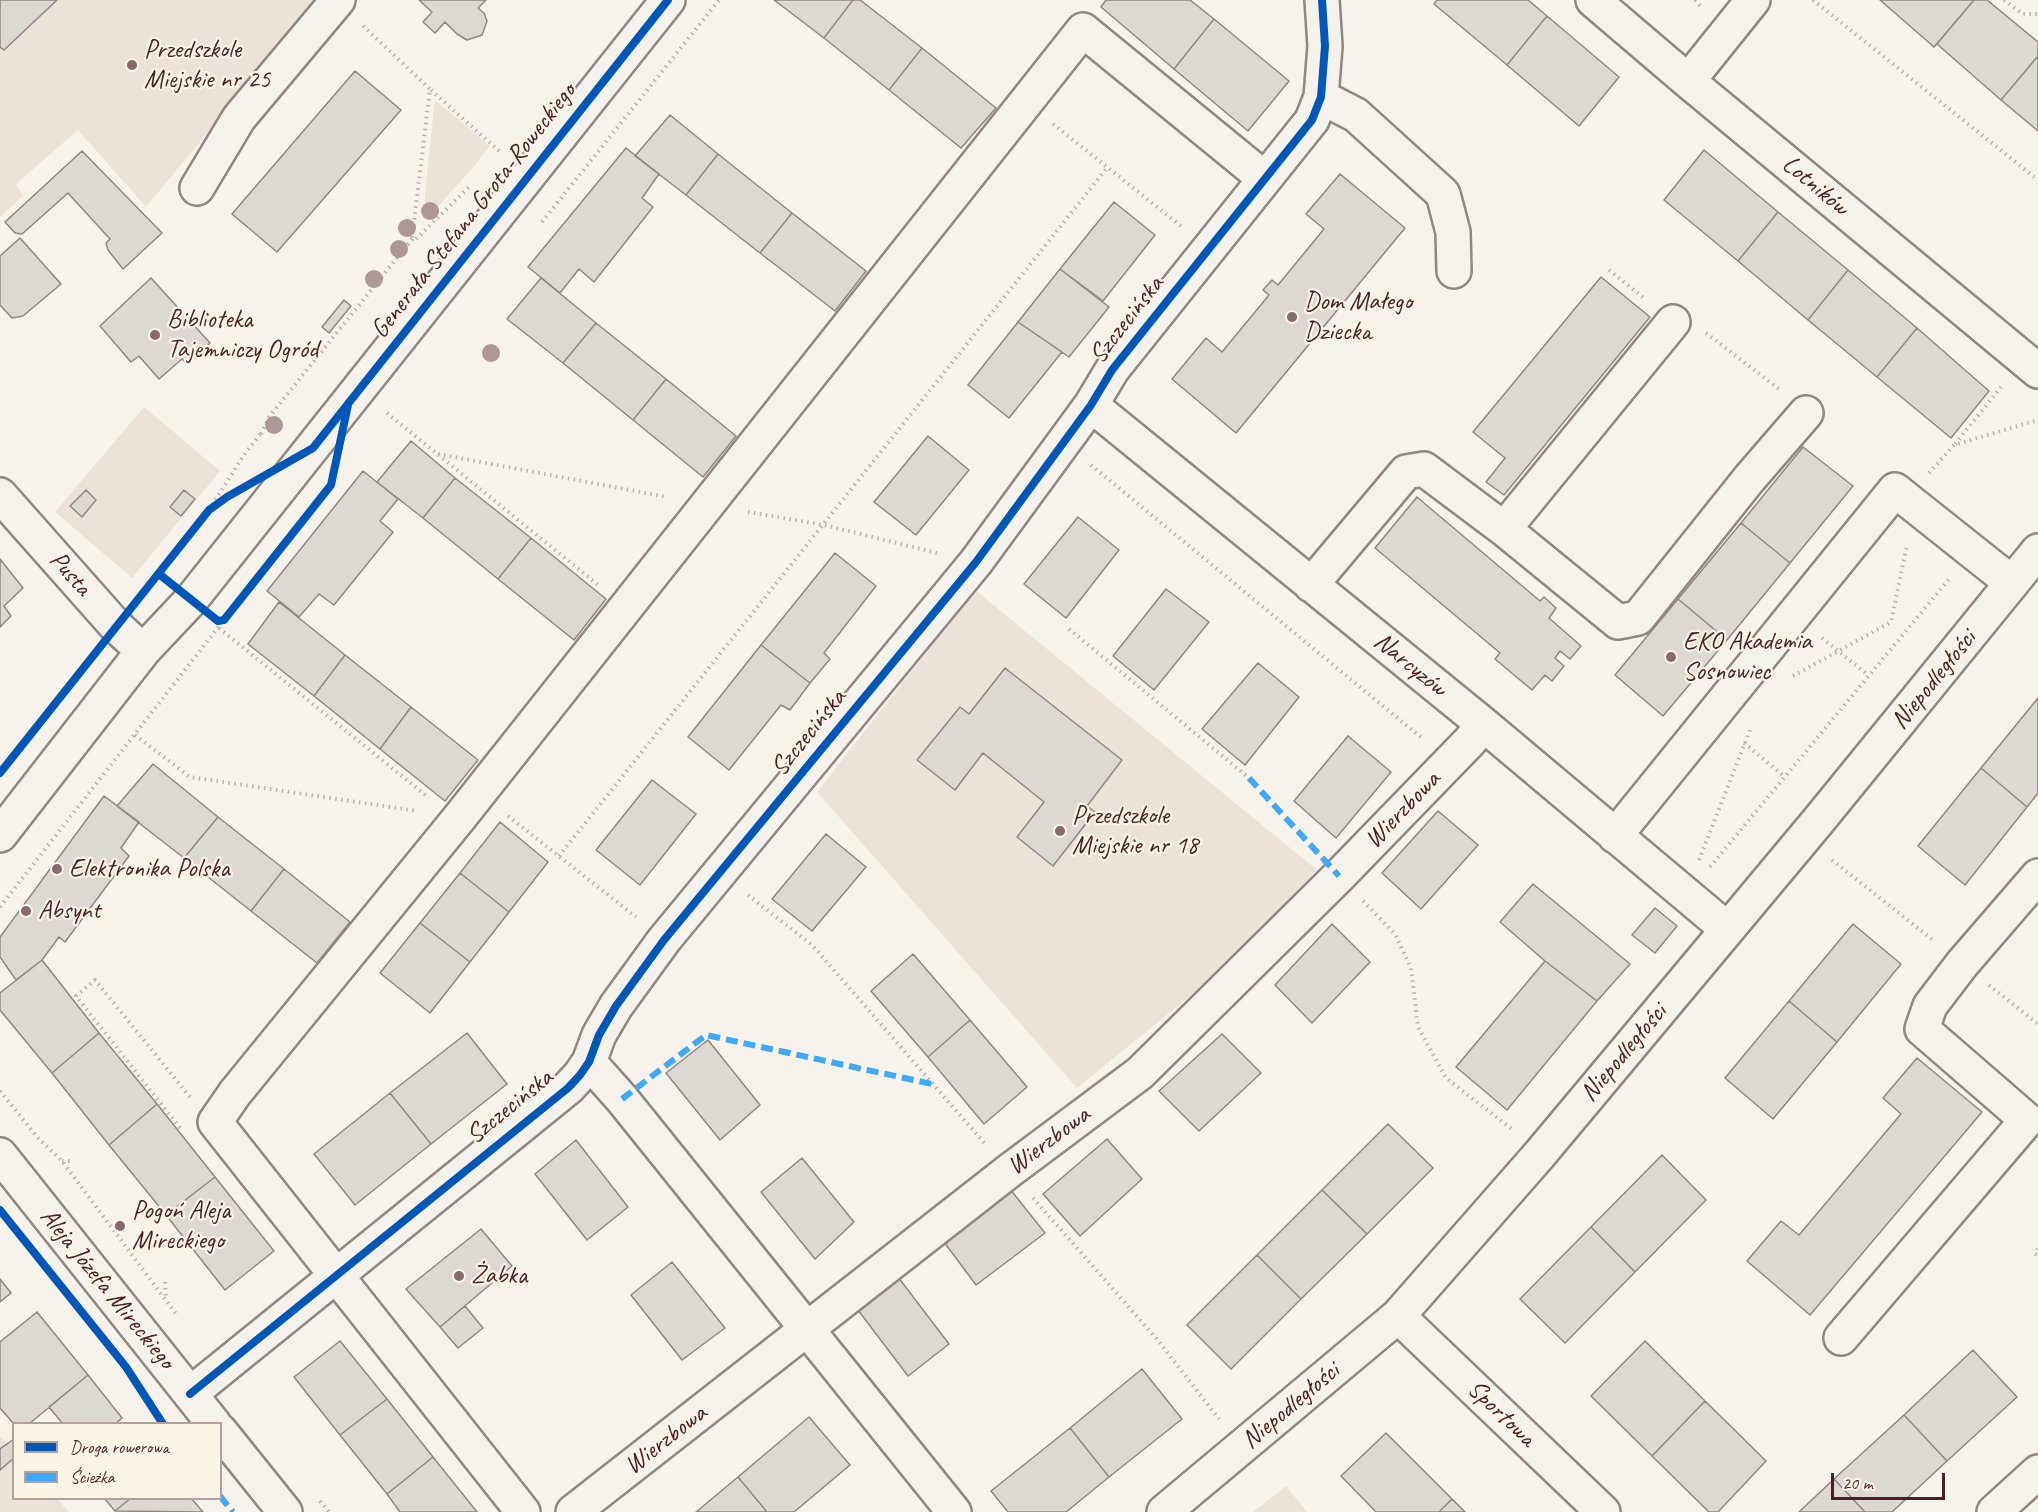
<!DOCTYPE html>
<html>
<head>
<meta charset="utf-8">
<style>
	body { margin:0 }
	#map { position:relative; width:2038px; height:1512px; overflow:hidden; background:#f7f3ea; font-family:Caveat,sans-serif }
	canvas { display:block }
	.legend { position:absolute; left:12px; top:1422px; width:210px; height:78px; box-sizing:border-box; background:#fcf5e5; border:2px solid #b59f9b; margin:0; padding:8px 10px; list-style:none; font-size:18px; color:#4a1f2b }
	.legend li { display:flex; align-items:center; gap:12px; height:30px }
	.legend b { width:30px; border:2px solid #b59f9b }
	.scale { position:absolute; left:1831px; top:1473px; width:114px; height:27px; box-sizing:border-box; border:3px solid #4a1f2b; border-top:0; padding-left:8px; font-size:18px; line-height:21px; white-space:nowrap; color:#4a1f2b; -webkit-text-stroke:4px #fcf5e5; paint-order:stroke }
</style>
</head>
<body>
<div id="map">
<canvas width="2038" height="1512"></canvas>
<ul class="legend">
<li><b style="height:8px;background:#0057b8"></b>Droga rowerowa</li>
<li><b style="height:8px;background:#3fa9f5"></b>Ścieżka</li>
</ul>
<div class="scale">20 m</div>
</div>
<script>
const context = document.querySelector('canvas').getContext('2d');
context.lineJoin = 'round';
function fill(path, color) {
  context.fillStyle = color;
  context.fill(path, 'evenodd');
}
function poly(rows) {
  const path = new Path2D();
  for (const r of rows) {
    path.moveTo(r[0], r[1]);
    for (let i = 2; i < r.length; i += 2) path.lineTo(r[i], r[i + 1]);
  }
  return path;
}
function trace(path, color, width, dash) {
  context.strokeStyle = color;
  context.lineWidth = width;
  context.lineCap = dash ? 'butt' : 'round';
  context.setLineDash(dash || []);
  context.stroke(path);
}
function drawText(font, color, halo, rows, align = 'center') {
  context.font = font + ' Caveat,sans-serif';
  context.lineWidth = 4.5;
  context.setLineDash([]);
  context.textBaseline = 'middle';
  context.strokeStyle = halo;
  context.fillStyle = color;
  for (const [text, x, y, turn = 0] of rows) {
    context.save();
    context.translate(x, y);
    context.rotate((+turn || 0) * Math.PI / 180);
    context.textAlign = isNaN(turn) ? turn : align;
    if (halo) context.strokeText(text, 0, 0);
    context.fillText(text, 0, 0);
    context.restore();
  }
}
fill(poly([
	[0,0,318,0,146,207,78,130,16,184,23,196,0,217],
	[144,407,220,471,132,578,55,512],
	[975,590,1317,870,1205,984,1077,1088,817,792],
	[0,1436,13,1451,14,1498,57,1499,69,1512,0,1512]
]), '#ebe3d9');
fill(poly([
	[435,100,490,146,470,171,431,214,425,215,425,193],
	[1286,1486,1307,1512,1253,1512]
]), '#ebe2d8');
const building = poly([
	[0,0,57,0,4,50,0,47,0,0],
	[419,0,486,0,478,8,484,13,487,21,482,35,467,40,457,34,445,22,435,33,423,22,432,12,419,0],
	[774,0,853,0,824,38,774,0],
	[853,0,860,0,922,48,889,90,824,38,853,0],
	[1106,0,1190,0,1214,19,1174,69,1101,7,1106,0],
	[1437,0,1528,0,1547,16,1507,65,1434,4,1437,0],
	[1880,0,1974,0,1934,47,1880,0],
	[1974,0,1987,0,2038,42,2038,56,2001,100,1937,44,1974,0],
	[1547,16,1619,77,1579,126,1507,65,1547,16],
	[1214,19,1289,81,1248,131,1174,69,1214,19],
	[922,48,996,108,961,148,889,90,922,48],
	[2038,56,2038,131,2001,100,2038,56],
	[355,71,401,110,277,252,232,214,355,71],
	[670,115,718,154,686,195,635,156,670,115],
	[626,148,659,174,642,198,653,207,594,282,579,269,560,293,528,267,626,148],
	[1704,150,1778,212,1738,261,1664,200,1704,150],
	[82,151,162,233,123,269,108,250,106,243,110,239,68,193,22,234,15,233,5,222,82,151],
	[718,154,792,213,760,253,686,195,718,154],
	[1340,174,1405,228,1236,433,1172,379,1206,338,1222,352,1269,295,1263,290,1272,280,1278,285,1324,229,1306,214,1340,174],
	[1114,202,1155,235,1103,301,1060,269,1114,202],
	[1778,212,1848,270,1808,320,1738,261,1778,212],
	[792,213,866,271,835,311,760,253,792,213],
	[20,238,61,284,23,316,12,318,0,305,0,256,20,238],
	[1060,269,1109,307,1069,357,1018,322,1060,269],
	[1848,270,1917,328,1877,377,1808,320,1848,270],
	[1601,277,1650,317,1504,495,1486,482,1505,458,1473,432,1601,277],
	[151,278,210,343,187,364,182,359,159,379,139,356,131,362,100,326,151,278],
	[541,278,596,323,563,363,507,319,541,278],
	[344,300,351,306,329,333,322,327,344,300],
	[1018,322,1062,352,1009,418,968,385,1018,322],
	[596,323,666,379,633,420,563,363,596,323],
	[1917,328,1989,391,1951,438,1877,377,1917,328],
	[666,379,736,436,703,477,633,420,666,379],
	[928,436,969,470,916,535,874,502,928,436],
	[411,441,455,478,423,518,377,482,411,441],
	[1803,447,1853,486,1790,563,1741,523,1803,447],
	[363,471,398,499,380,521,393,532,334,605,319,594,299,617,267,591,363,471],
	[455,478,531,538,498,579,423,518,455,478],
	[86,490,96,500,82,517,70,506,86,490],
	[184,490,195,499,181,516,170,507,184,490],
	[1417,497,1540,601,1544,597,1556,608,1549,618,1581,646,1570,659,1560,651,1555,658,1564,666,1552,681,1545,675,1532,690,1495,659,1500,653,1375,548,1417,497],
	[1078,517,1119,550,1066,618,1024,584,1078,517],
	[1741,523,1790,563,1727,640,1678,599,1741,523],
	[531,538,606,599,574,640,498,579,531,538],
	[835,553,876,586,824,653,830,659,810,683,761,645,835,553],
	[0,559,23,588,4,606,11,616,0,627,0,559],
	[1166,589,1209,622,1154,690,1113,656,1166,589],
	[1678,599,1727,640,1663,716,1615,675,1678,599],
	[279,602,345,655,314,696,248,644,279,602],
	[761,645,810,683,790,710,781,705,729,770,688,737,761,645],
	[345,655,411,707,380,749,314,696,345,655],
	[1258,663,1299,697,1245,765,1202,729,1258,663],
	[1005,668,1122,760,1087,806,1095,812,1053,866,1017,837,1044,802,983,753,955,790,917,760,960,707,969,714,1005,668],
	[2038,698,2038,793,2027,807,1981,768,2038,698],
	[411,707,478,760,445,801,380,749,411,707],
	[1348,736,1391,772,1336,838,1294,801,1348,736],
	[153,764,218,817,184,858,117,806,153,764],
	[1981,768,2027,807,1965,885,1918,846,1981,768],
	[652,780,696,814,640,885,596,850,652,780],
	[104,796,139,822,121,848,129,856,65,942,59,937,42,960,16,980,0,957,0,937,104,796],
	[1438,811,1478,845,1421,909,1382,873,1438,811],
	[218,817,284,869,251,911,184,858,218,817],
	[500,822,548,862,509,912,460,873,500,822],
	[826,834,866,867,812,931,772,899,826,834],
	[284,869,350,922,317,963,251,911,284,869],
	[460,873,509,912,470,962,420,923,460,873],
	[1533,884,1630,964,1597,1001,1545,961,1500,922,1533,884],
	[1655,908,1677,926,1655,953,1632,935,1655,908],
	[420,923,470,962,430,1013,380,973,420,923],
	[1332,924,1370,962,1312,1023,1275,985,1332,924],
	[1853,924,1901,964,1837,1042,1789,1001,1853,924],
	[913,954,970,1020,928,1057,871,991,913,954],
	[42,960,99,1033,52,1073,0,1010,0,993,42,960],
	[1545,961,1597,1001,1507,1110,1456,1067,1545,961],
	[1789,1001,1837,1042,1773,1119,1725,1078,1789,1001],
	[970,1020,1027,1087,984,1124,928,1057,970,1020],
	[99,1033,157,1104,109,1145,52,1073,99,1033],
	[467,1033,507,1084,431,1144,390,1093,467,1033],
	[1222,1034,1261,1073,1199,1131,1159,1091,1222,1034],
	[708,1040,760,1105,720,1140,666,1073,708,1040],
	[1917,1058,1982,1112,1810,1315,1747,1261,1781,1221,1799,1235,1901,1114,1883,1098,1917,1058],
	[390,1093,431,1144,355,1205,314,1154,390,1093],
	[157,1104,215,1177,166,1215,109,1145,157,1104],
	[1388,1124,1433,1168,1367,1234,1322,1190,1388,1124],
	[1107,1139,1142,1179,1080,1236,1043,1194,1107,1139],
	[576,1140,628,1207,587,1240,535,1174,576,1140],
	[1662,1155,1706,1200,1635,1272,1591,1227,1662,1155],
	[802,1158,854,1222,815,1259,761,1192,802,1158],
	[215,1177,274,1251,225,1290,166,1215,215,1177],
	[1010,1189,1045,1233,976,1285,944,1242,1010,1189],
	[1322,1190,1367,1234,1301,1299,1257,1255,1322,1190],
	[1591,1227,1635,1272,1565,1343,1520,1299,1591,1227],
	[481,1229,512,1266,440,1327,406,1289,481,1229],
	[1257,1255,1301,1299,1231,1369,1187,1325,1257,1255],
	[672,1262,725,1328,682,1360,631,1295,672,1262],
	[898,1277,949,1344,908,1376,858,1310,898,1277],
	[0,1279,11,1293,0,1302,0,1279],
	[465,1306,483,1328,458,1348,440,1327,465,1306],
	[37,1312,88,1375,29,1424,14,1424,0,1408,0,1342,37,1312],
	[340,1341,387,1399,340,1435,294,1377,340,1341],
	[1645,1341,1705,1401,1652,1456,1591,1396,1645,1341],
	[1973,1350,2017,1397,1947,1461,1904,1415,1973,1350],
	[1142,1369,1182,1419,1109,1477,1070,1428,1142,1369],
	[88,1375,122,1418,115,1424,63,1424,49,1407,88,1375],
	[387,1399,433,1457,387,1494,340,1435,387,1399],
	[1705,1401,1766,1461,1718,1512,1709,1512,1652,1456,1705,1401],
	[1904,1415,1947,1461,1892,1512,1865,1512,1834,1479,1904,1415],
	[809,1417,850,1465,794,1512,767,1512,738,1477,809,1417],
	[1070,1428,1109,1477,1066,1512,1008,1512,991,1491,1070,1428],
	[1386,1433,1452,1499,1439,1512,1376,1512,1341,1476,1386,1433],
	[14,1439,14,1458,0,1470,0,1449,14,1439],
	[433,1457,477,1512,400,1512,387,1494,433,1457],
	[738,1477,767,1512,696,1512,738,1477],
	[1834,1479,1865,1512,1799,1512,1834,1479],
	[104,1498,131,1498,115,1511,104,1498],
	[131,1498,191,1498,203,1512,115,1511,131,1498],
	[1452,1499,1465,1512,1439,1512,1452,1499]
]);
fill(building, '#ddd8d2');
trace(building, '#908684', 1.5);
const minor = poly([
	[1593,0,1688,81,2038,371],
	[1688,81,1753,0],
	[1321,97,1356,115,1443,194,1453,232,1454,271],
	[197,188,239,118,338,0],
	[1091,405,1483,724,1727,929],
	[0,495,116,626,143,651],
	[1504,529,1673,322],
	[1311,585,1406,472,1424,469,1504,529,1618,622,1638,618,1749,479,1806,413],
	[0,835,143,651,191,600,668,0],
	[1615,836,1895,490,2012,583],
	[589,1062,622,1099,954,1512],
	[0,1155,214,1424],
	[1398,1316,1603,1512],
	[1841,1338,2027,1120,1922,1029,1930,1006,1962,964,2038,876],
	[190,1394,568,1088,580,1075,589,1062,599,1035,616,1006,664,940,976,562,1091,405,1112,370,1312,120,1321,97,1325,46,1322,0],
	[220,1431,285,1512],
	[523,1512,215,1122,235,1093,460,817,1083,30,1264,178],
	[573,1512,1009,1171,1140,1073,1339,876,1470,741,1483,724],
	[1164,1512,1398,1316,1540,1154,1819,820,2038,551],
	[1994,1512,2038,1472]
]);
trace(minor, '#908684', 38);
trace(poly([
	[1695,0,1701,7],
	[1813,0,2038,180],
	[2004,0,2023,14,2038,14],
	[363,26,430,89,412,238],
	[431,90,499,151],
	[1053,124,1181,226],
	[542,222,719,0],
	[416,239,471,185],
	[1609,270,1645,299],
	[1706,333,1779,389],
	[387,413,598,585],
	[261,434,269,417,413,238],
	[1955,444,2001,387],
	[438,454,667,497],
	[1091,465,1423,739],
	[1929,473,1954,445,2038,420],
	[209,510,244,455,262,432],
	[748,512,824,525,937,553],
	[219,628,429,798],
	[1069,629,1249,778],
	[1822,638,1868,675],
	[1793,676,1891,622,1907,545],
	[135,735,190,777,417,811],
	[1744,743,1785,777],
	[508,816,636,917],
	[559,856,1107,168],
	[1699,860,1750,730],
	[1832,860,1934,941],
	[1710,867,1950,578],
	[748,895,812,945,986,1145],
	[1363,901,1395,934,1411,968,1418,1027,1446,1078,1513,1130],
	[0,907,220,625],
	[1989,985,2038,1024],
	[0,1091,38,1138,62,1161,176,1314],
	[180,1128,76,996,95,980,190,1097],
	[62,1161,71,1161],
	[1033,1198,1156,1338,1219,1419],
	[2038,1249,2035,1254,2038,1256],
	[165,1282,166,1298],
	[320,1501,329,1512]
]), '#b8b1ae', 4, [1.5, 4.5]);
trace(minor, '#f5f2ec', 33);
trace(poly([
	[1249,778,1339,876],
	[622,1099,706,1035,932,1084],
	[220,1496,233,1512]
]), '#3fa9f5', 6, [12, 6]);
trace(poly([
	[159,574,218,621,224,620,331,485,348,405],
	[0,773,209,510,227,497,313,448,668,0],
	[0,1210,126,1367,163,1424],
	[190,1394,568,1088,580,1075,589,1062,599,1035,616,1006,664,940,976,562,1091,405,1112,370,1312,120,1321,97,1325,46,1322,0]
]), '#0057b8', 8);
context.fillStyle = '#ad9797';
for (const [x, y] of [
	[430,211],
	[407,228],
	[399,249],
	[374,279],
	[491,353],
	[274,425]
]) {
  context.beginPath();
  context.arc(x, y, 9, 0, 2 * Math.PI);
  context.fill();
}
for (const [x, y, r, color] of [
	[132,65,6,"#87696e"],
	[1292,317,6,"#87696e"],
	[155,335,6,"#87696e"],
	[1671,657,6,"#87696e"],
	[1060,831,6,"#87696e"],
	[57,869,6,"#87696e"],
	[26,911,6,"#87696e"],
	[120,1226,6,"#87696e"],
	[459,1276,6,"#87696e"]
]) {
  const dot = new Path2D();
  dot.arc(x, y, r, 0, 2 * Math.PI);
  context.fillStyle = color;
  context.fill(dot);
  trace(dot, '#fcf5e5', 2);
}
drawText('26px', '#4a1f2b', '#fcf5e5', [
	["Przedszkole",144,50],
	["Miejskie nr 25",144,80],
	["Dom Małego",1304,302],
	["Dziecka",1304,332],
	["Biblioteka",167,320],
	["Tajemniczy Ogród",167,350],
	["EKO Akademia",1683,642],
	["Sosnowiec",1683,672],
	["Przedszkole",1072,816],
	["Miejskie nr 18",1072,846],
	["Elektronika Polska",69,869],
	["Absynt",38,911],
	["Pogoń Aleja",132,1211],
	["Mireckiego",132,1241],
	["Żabka",471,1276]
], 'left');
drawText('26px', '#4a1f2b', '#fcf5e5', [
	["Lotników",1815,186,40],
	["Generała Stefana Grota-Roweckiego",474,211,-52],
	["Szczecińska",1127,320,-52],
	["Pusta",70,574,49],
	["Narcyzów",1410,665,39],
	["Niepodległości",1934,680,-51],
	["Szczecińska",809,733,-51],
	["Wierzbowa",1403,810,-46],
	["Niepodległości",1624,1053,-50],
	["Szczecińska",510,1107,-39],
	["Wierzbowa",1049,1141,-37],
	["Aleja Józefa Mireckiego",107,1289,51],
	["Niepodległości",1291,1406,-40],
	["Sportowa",1501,1414,44],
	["Wierzbowa",666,1440,-38]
]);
</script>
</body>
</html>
